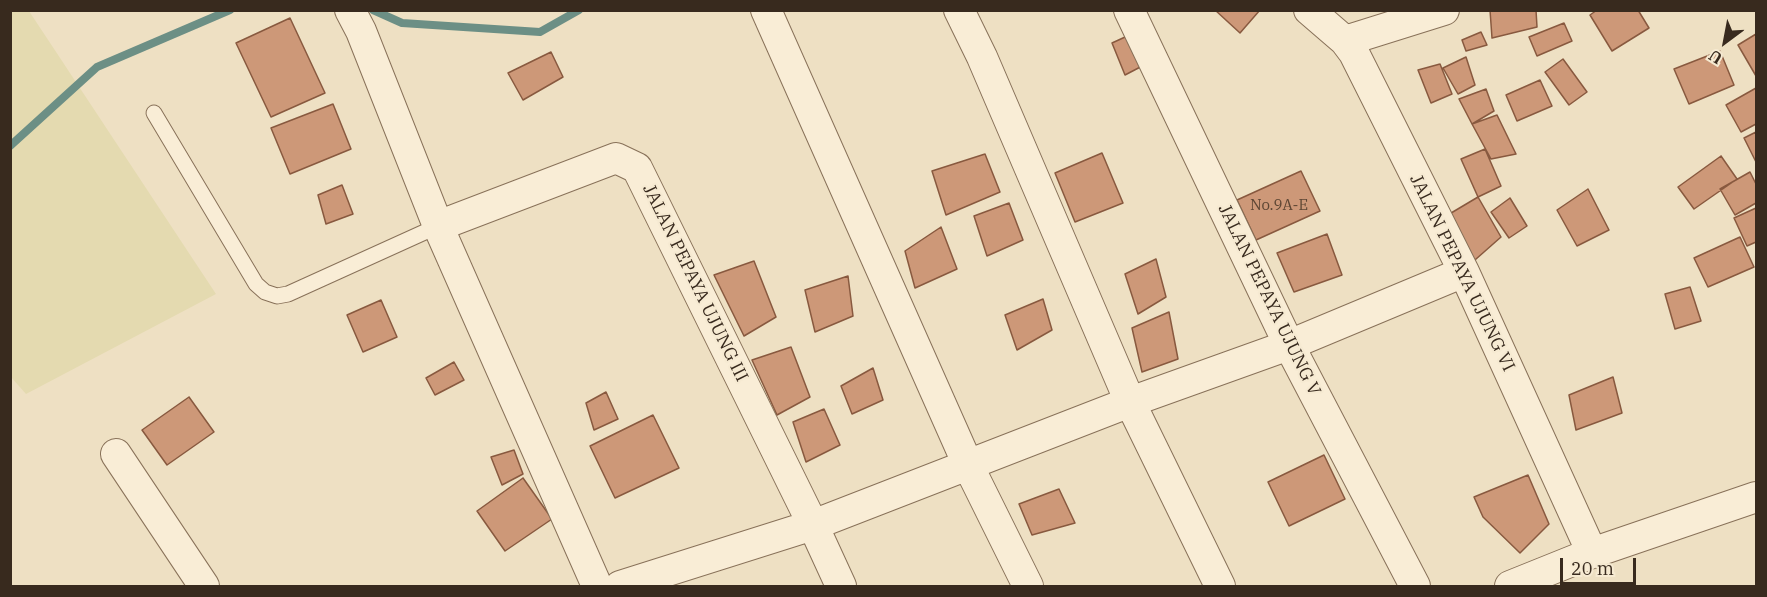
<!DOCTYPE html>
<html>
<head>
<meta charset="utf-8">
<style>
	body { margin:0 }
	#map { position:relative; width:1767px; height:597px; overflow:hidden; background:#eee0c3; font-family:"IBM Plex Serif",serif }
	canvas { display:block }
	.frame { position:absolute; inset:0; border:12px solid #382a1e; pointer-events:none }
	.north { position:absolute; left:1695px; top:12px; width:60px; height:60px; -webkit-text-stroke:4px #f6ead2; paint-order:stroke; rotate:212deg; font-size:16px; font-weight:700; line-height:24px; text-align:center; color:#382a1e }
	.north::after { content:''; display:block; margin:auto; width:21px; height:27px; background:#382a1e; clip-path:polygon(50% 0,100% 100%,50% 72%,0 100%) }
	.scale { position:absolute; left:1560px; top:558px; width:76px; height:27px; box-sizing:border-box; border:3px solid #382a1e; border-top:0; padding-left:8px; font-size:18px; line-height:21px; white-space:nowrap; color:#382a1e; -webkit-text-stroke:4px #f6ead2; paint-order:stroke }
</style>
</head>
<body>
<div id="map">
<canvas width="1767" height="597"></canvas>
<div class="frame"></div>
<div class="north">U</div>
<div class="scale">20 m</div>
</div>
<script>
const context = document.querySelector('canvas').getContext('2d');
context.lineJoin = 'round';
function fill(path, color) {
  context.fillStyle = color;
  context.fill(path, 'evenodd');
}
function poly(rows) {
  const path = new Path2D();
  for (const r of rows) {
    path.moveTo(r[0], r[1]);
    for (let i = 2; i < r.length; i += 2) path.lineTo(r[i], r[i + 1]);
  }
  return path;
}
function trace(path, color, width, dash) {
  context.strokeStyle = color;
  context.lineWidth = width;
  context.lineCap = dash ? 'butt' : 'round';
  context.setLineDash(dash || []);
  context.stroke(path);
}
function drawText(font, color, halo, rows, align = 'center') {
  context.font = font + ' "IBM Plex Serif",serif';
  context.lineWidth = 4.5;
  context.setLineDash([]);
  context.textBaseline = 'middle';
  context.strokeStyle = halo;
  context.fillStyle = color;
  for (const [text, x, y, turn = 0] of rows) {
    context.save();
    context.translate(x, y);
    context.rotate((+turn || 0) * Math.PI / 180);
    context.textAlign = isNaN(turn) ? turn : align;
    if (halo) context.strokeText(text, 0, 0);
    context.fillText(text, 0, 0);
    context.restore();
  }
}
fill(poly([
	[10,11,29,11,216,294,26,394,10,376]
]), '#e4dab0');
trace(poly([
	[373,10,402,23,540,32,579,10],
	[10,146,97,67,230,10]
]), '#6c8f85', 8);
const building = poly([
	[1215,10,1260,10,1240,33,1215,10],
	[1490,10,1536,10,1537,27,1492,38,1490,10],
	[1597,10,1638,10,1649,28,1612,51,1590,15,1597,10],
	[290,18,325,93,271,117,236,43,290,18],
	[1564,23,1572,41,1537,56,1529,37,1564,23],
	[1136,32,1148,63,1125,75,1112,43,1136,32],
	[1481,32,1487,45,1466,51,1462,40,1481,32],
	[1756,34,1756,76,1738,45,1756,34],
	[1720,51,1734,85,1689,104,1674,69,1720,51],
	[551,52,563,77,523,100,508,73,551,52],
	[1466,57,1475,85,1458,94,1443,68,1466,57],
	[1563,59,1587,92,1569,105,1545,72,1563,59],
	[1440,64,1452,94,1431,103,1418,70,1440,64],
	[1540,80,1552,106,1517,121,1506,95,1540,80],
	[1756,88,1756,124,1741,132,1726,105,1756,88],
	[1486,89,1494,111,1472,124,1459,99,1486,89],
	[333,104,351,149,290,174,271,128,333,104],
	[1497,115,1516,154,1491,159,1472,124,1497,115],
	[1756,132,1756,162,1744,138,1756,132],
	[1485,149,1501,186,1478,197,1461,159,1485,149],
	[1102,153,1123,203,1075,222,1055,173,1102,153],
	[985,154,1000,192,946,215,932,171,985,154],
	[1721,156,1737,179,1694,209,1678,187,1721,156],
	[1301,171,1320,211,1256,240,1237,200,1301,171],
	[1750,172,1756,184,1756,203,1735,215,1720,189,1750,172],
	[342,185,353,214,326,224,318,195,342,185],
	[1588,189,1609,230,1577,246,1557,210,1588,189],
	[1478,197,1501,237,1467,267,1441,219,1478,197],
	[1510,198,1527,226,1509,238,1491,212,1510,198],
	[1009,203,1023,240,987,256,974,216,1009,203],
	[1756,208,1756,242,1747,246,1734,218,1756,208],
	[941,227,957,269,915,288,905,251,941,227],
	[1327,234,1342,275,1294,292,1277,253,1327,234],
	[1740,237,1754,267,1708,287,1694,258,1740,237],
	[1156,259,1166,297,1138,314,1125,274,1156,259],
	[754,261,776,317,744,336,714,275,754,261],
	[848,276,853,316,815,332,805,290,848,276],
	[1690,287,1701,321,1675,329,1665,294,1690,287],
	[1043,299,1052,330,1017,350,1005,315,1043,299],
	[381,300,397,337,363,352,347,315,381,300],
	[1169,312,1178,359,1142,372,1132,328,1169,312],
	[791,347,810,397,777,415,752,360,791,347],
	[454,362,464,380,435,395,426,378,454,362],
	[873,368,883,400,852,414,841,386,873,368],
	[1613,377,1622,413,1576,430,1569,395,1613,377],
	[606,392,618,419,594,430,586,403,606,392],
	[189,397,214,432,167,465,142,430,189,397],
	[824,409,840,445,806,462,793,422,824,409],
	[653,415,679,468,615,498,590,446,653,415],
	[514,450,523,474,502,485,491,457,514,450],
	[1324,455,1345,499,1289,526,1268,482,1324,455],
	[1528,475,1549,524,1520,553,1483,517,1474,497,1528,475],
	[523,478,552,519,505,551,477,511,523,478],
	[1059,489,1075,523,1032,535,1019,504,1059,489]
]);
fill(building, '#cd9878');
trace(building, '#88593f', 1.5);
const service = poly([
	[154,113,256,284,265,292,277,296,288,294,438,226]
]);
const minor = poly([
	[350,10,361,31,438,226,597,586],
	[766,10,968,465,1028,586],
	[959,10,982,57,1130,402,1220,586],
	[1129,10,1289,345,1415,586],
	[1309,10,1345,41,1354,53,1464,272,1592,553],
	[1345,41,1444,10],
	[438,226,616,158,637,168,813,525,841,586],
	[116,454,204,586],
	[620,586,813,525,1130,402,1289,345,1464,272],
	[1510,586,1592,553,1756,497]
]);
trace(service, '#887159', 17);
trace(minor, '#887159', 32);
trace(service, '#f9edd6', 15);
trace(minor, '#f9edd6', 30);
drawText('15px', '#5d4634', null, [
	["No.9A-E",1279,206]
]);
drawText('18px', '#382a1e', '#f6ead2', [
	["JALAN PEPAYA UJUNG VI",1462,273,64],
	["JALAN PEPAYA UJUNG III",695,283,64],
	["JALAN PEPAYA UJUNG V",1269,300,64]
]);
</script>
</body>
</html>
